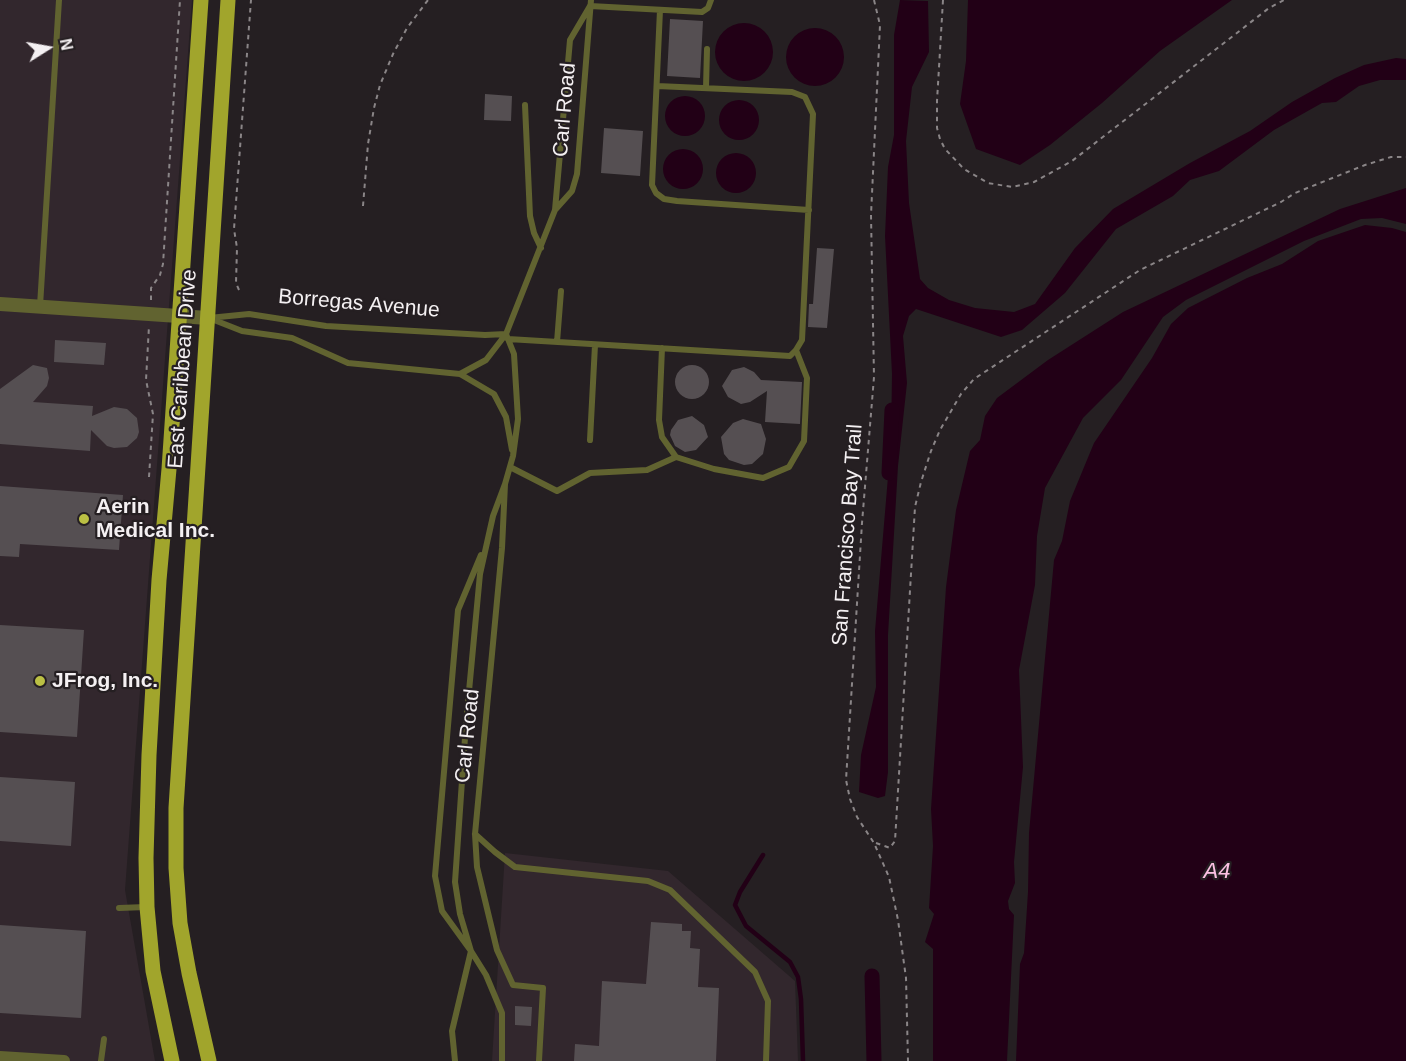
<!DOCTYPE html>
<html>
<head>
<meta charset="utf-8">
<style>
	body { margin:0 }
	#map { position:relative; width:1406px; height:1061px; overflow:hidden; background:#251f22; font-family:Helvetica,sans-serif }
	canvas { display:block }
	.north { position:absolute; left:18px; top:18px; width:60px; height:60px; -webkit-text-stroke:4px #251f22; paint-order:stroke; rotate:79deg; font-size:16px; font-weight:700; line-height:24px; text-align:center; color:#f4f0f2 }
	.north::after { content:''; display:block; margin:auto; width:21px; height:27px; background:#f4f0f2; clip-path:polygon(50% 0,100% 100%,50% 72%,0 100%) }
</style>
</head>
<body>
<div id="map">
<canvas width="1406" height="1061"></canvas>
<div class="north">N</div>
</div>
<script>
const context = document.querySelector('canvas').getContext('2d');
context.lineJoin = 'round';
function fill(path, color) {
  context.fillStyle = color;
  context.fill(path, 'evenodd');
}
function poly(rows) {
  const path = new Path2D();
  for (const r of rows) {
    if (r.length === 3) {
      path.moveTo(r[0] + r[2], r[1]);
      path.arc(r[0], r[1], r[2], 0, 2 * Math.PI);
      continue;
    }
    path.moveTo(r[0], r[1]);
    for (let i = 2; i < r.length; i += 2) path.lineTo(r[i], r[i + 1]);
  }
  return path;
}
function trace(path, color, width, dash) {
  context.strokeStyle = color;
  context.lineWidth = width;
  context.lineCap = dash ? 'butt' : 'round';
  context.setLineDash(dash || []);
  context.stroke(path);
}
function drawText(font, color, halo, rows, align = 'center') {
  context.font = font + ' Helvetica,sans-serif';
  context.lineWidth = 4.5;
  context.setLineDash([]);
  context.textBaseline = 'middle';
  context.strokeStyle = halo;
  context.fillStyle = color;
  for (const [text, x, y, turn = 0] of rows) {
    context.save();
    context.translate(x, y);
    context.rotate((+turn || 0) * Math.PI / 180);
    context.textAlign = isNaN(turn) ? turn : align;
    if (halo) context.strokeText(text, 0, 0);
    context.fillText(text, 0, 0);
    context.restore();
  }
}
fill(poly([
	[0,0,192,0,125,890,155,1061,0,1061],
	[505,853,668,871,795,981,798,1061,492,1061]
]), '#32272d');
fill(poly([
	[900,0,928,1,929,52,912,87,906,141,909,203,920,279,928,288,949,300,975,308,1014,312,1035,304,1075,248,1113,209,1190,163,1250,131,1292,102,1335,78,1364,65,1396,58,1406,59,1406,80,1380,80,1359,86,1336,102,1322,103,1274,130,1219,171,1190,180,1173,196,1116,229,1065,293,1022,330,1001,337,916,309,909,316,903,336,907,383,898,466,888,635,888,772,885,796,878,798,859,792,861,755,876,687,875,631,891,441,892,374,885,236,888,167,894,135,894,35],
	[968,0,1232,0,1160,51,1102,103,1050,145,1020,165,976,149,960,104,966,61],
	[744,52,29],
	[815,57,29],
	[685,116,20],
	[739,120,20],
	[683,169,20],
	[736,173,20],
	[1406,188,1406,224,1382,218,1361,219,1304,241,1186,300,1163,317,1121,380,1083,418,1045,488,1037,536,1035,585,1019,670,1023,767,1014,862,1015,883,1008,901,1009,909,1014,915,1007,1061,933,1061,933,949,925,942,934,914,929,908,933,846,931,809,946,587,956,510,970,451,980,440,985,416,997,398,1048,360,1123,312,1340,209],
	[1365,225,1392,228,1406,232,1406,1061,1016,1061,1020,964,1024,953,1028,892,1029,833,1054,560,1062,541,1070,501,1094,443,1152,358,1171,324,1188,308,1247,278,1282,264,1318,241]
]), '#220016');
trace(poly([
	[763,855,740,892,735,905,746,926,790,962,798,977,801,999,803,1061]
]), '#220016', 4.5);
trace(poly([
	[889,473,892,410],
	[872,976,874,1061]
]), '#220016', 15);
fill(poly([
	[670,19,703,21,700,78,667,76],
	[485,94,512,96,511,121,484,120],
	[604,128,643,131,640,176,601,173],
	[817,248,834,249,827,328,808,327,809,304,813,304],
	[55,340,106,343,104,365,54,362],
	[692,382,17],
	[33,365,47,368,49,378,47,386,33,402,93,406,92,416,114,407,127,409,137,418,139,432,137,438,127,447,114,448,107,446,91,430,90,451,0,444,0,389],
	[744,367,754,372,761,380,802,382,800,424,765,422,767,391,750,402,741,404,728,397,722,386,732,370],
	[692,416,704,425,708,437,696,450,685,452,675,446,670,435,671,430,678,420],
	[743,419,761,424,766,439,763,454,752,464,744,465,729,460,724,454,721,437,733,423],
	[0,486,123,495,119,550,20,544,19,557,0,556],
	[0,625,84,630,77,737,0,732],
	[0,777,75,782,71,846,0,841],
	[651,922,682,924,682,931,691,931,690,948,700,949,698,987,719,988,716,1061,574,1061,575,1044,599,1046,602,981,646,984],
	[0,925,86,931,81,1018,0,1013],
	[515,1006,532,1007,531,1026,515,1025]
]), '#554f52');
trace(poly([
	[874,0,880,25,871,215,874,377,862,523,846,780,850,799,857,817,874,843,889,877,898,920,906,978,908,1061],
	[943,0,937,101,937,128,940,139,945,149,964,169,988,183,1012,187,1034,182,1072,161,1269,8,1284,0],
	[363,206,368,144,374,108,380,85,393,54,407,28,428,0],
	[239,290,236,283,237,248,234,229,251,0],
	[151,300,151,288,160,275,163,264,180,0],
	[149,477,153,414,146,380,149,326],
	[876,843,890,848,895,841,915,507,921,482,931,451,940,430,961,394,974,379,1140,270,1281,202,1295,193,1365,165,1391,157,1406,157]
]), '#8a8587', 2, [4.5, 4.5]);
trace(poly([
	[590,6,702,12,708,8,711,0],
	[660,10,652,185,656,193,664,199,677,201,809,210],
	[706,88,707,49],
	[525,105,530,216,534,233,541,248],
	[555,210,572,191,577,174,591,0],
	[40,306,59,0],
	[209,318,242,331,292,338,348,363,460,374,494,394,506,417,512,450],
	[209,318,249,314,326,326,485,335,506,334],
	[508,339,790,356,796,350,802,340,813,114,805,97,792,92,657,86],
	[557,342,561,291],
	[662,348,659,420,662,437,676,457],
	[460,374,486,360,506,334],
	[590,440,595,345],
	[510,467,557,491,590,473,647,470,676,457,714,469,763,478,789,467,804,441,807,378,796,350],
	[505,484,513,456,518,419,514,354,506,334,555,210,570,40,590,6],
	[475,834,495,852,515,867,648,881,670,890,755,972,768,1001,766,1061],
	[119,908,146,907],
	[101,1061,104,1039],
	[455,1061,452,1031,471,951,442,911,435,876,458,610,481,555],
	[502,1061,502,1013,486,975,471,951,460,914,455,882,466,723,480,574,493,516,505,484,502,548,475,834,477,867,497,950,513,985,543,988,539,1061]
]), '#616330', 6);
trace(poly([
	[0,1057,64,1061]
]), '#616330', 12);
trace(poly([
	[0,304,208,318]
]), '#616330', 14);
trace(poly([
	[172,1061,153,971,147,907,146,858,149,755,159,580,169,469,201,0],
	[209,1061,189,973,180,923,176,868,176,808,228,0]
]), '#a1a52c', 15);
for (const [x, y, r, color] of [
	[84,519,6,"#bbc044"],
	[40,681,6,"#bbc044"]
]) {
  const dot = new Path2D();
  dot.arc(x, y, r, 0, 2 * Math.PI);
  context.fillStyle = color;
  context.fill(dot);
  trace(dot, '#251f22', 2);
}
drawText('21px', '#f4f0f2', '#251f22', [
	["Carl Road",565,110,-85],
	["Borregas Avenue",359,304,5],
	["East Caribbean Drive",183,369,-86],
	["San Francisco Bay Trail",848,535,-86],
	["Carl Road",468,736,-84]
]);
drawText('bold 21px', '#f4f0f2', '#251f22', [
	["Aerin",96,507],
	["Medical Inc.",96,531],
	["JFrog, Inc.",52,681]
], 'left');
drawText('italic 22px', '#fcc1e3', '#251f22', [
	["A4",1217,872]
]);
</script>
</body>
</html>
